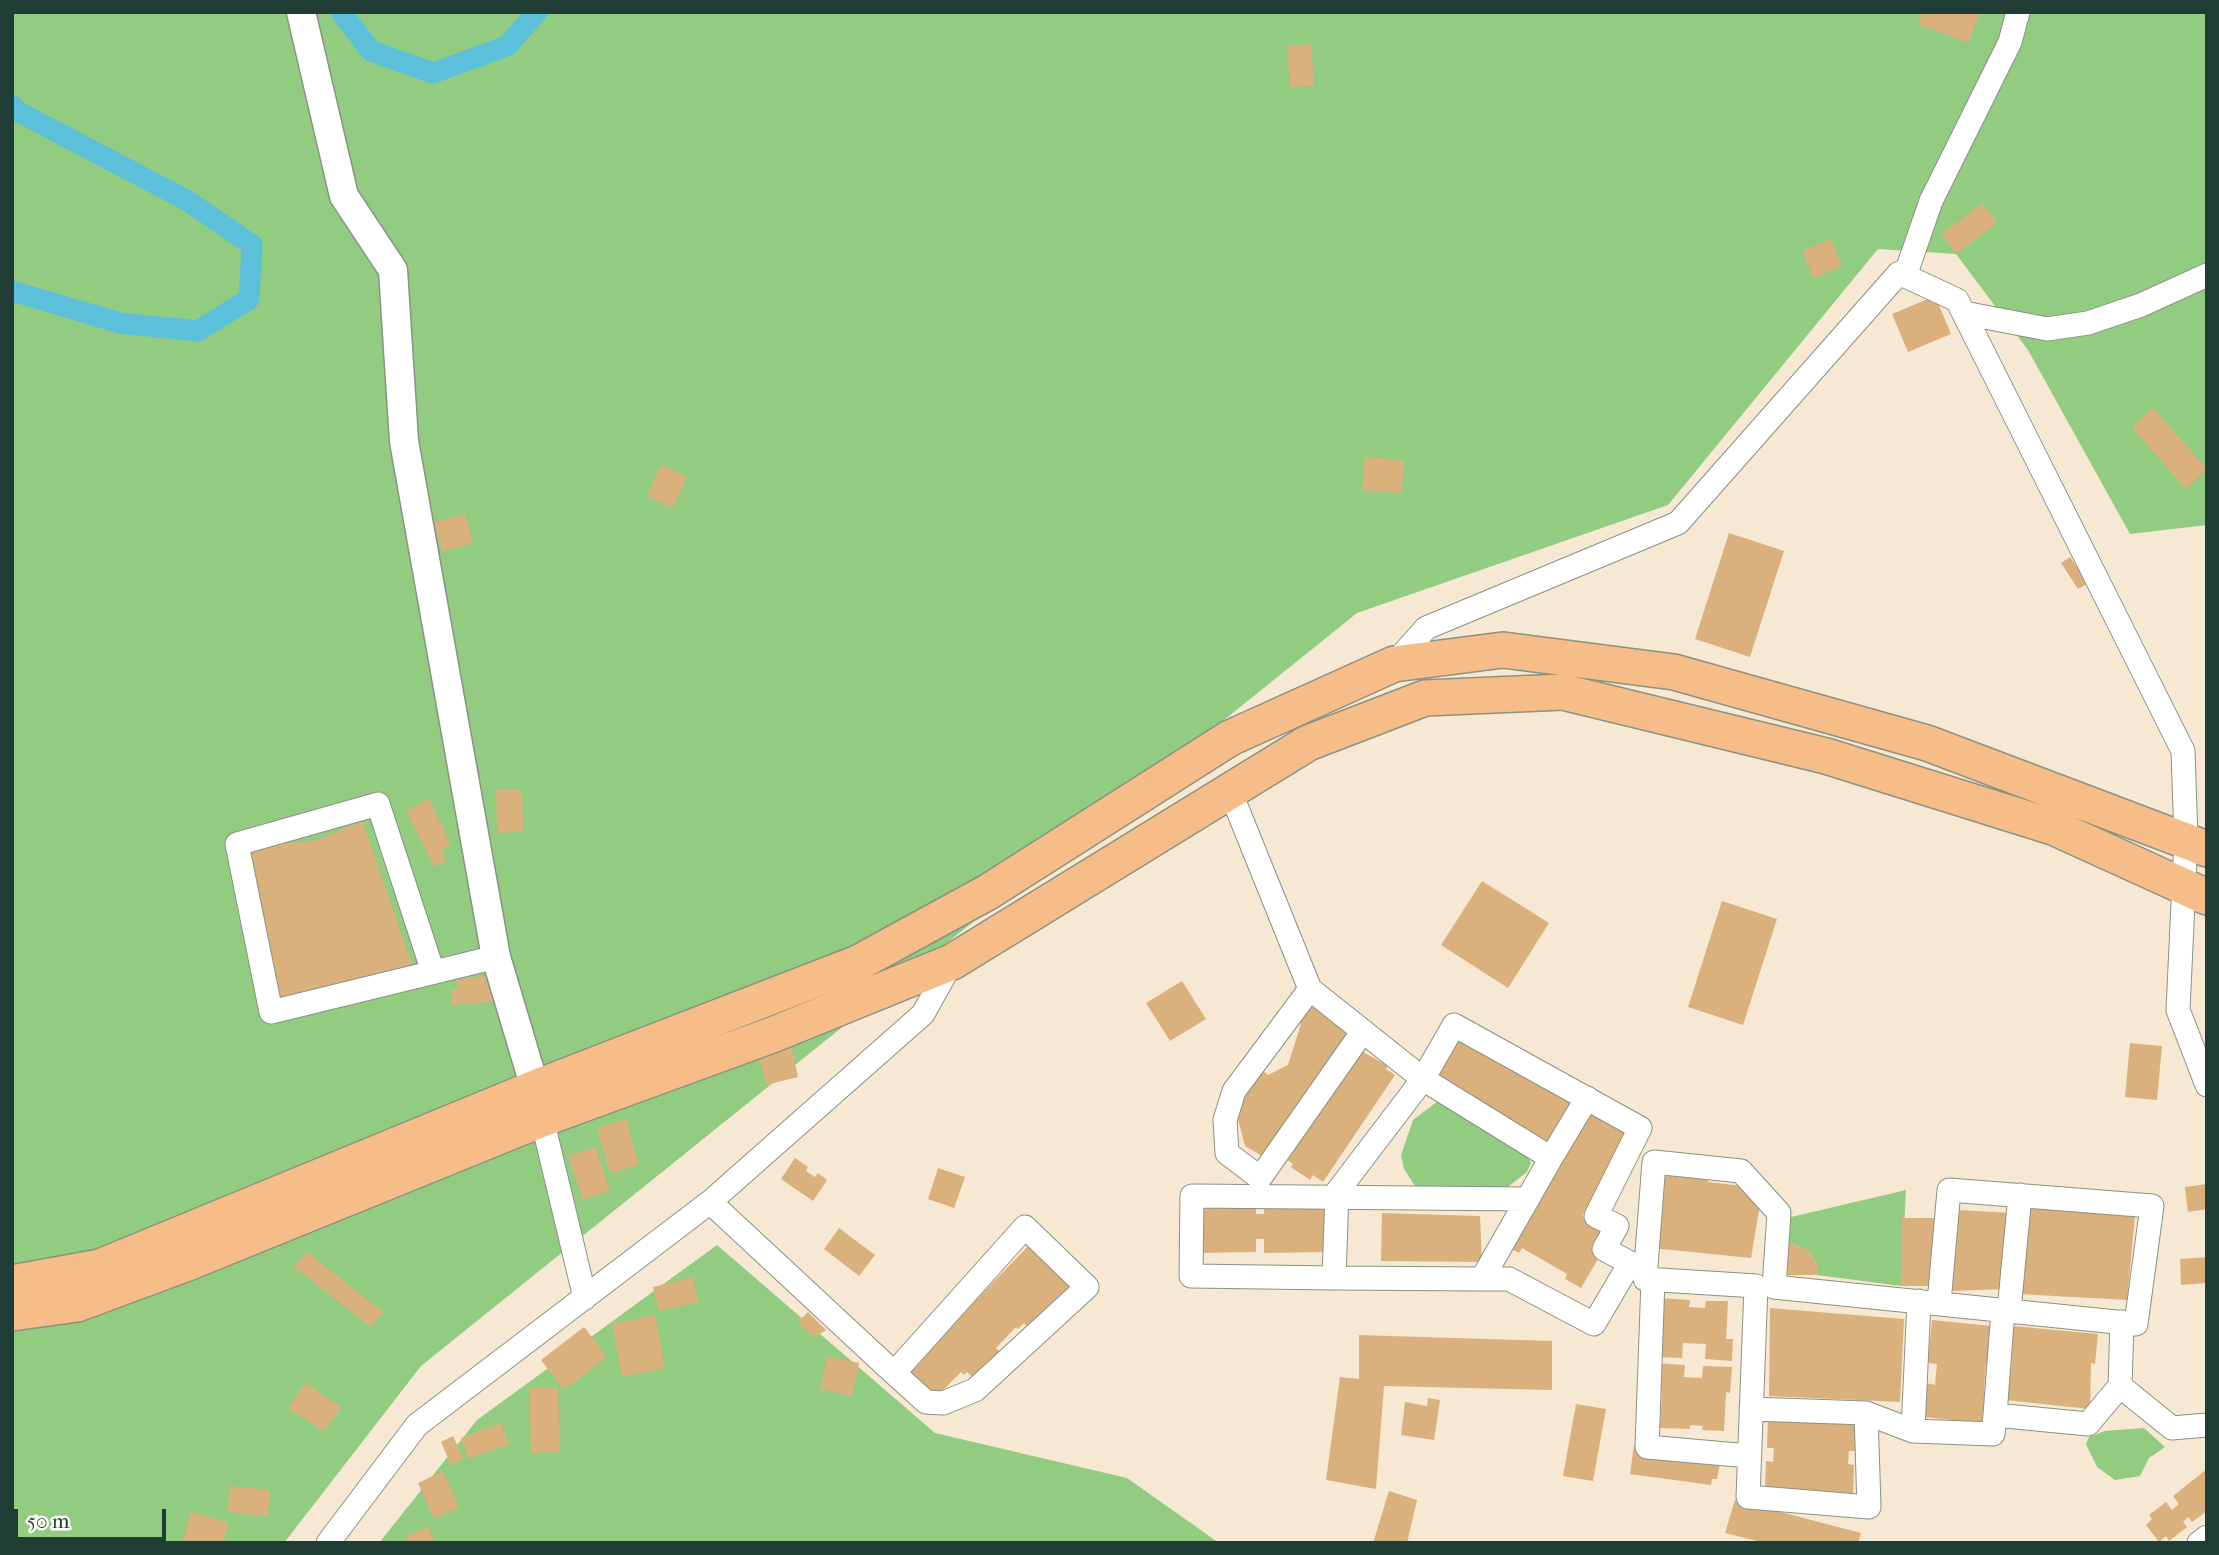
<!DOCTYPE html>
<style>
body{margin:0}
#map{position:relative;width:2219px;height:1555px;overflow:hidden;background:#f6e8d2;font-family:"IM FELL French Canon",serif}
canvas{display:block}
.frame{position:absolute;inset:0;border:14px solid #1f3d34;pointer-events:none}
.scale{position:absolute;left:14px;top:1509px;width:152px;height:32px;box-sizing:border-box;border:4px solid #1f3d34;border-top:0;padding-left:9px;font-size:21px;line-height:24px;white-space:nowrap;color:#1f3d34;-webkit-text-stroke:5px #fdfcf7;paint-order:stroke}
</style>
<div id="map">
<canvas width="2219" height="1555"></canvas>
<div class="frame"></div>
<div class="scale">50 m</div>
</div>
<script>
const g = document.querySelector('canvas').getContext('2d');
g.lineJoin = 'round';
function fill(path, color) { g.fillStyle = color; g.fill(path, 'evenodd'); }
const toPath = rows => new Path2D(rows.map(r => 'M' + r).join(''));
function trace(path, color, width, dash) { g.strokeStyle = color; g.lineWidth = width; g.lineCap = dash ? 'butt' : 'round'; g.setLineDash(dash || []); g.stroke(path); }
fill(toPath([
 [12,12,2207,12,2207,525,2130,534,2028,350,1956,254,1878,249,1668,505,1357,613,421,1366,284,1543,12,1543],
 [1438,1101,1528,1157,1531,1163,1527,1172,1505,1189,1415,1186,1404,1169,1401,1155,1413,1120],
 [1906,1190,1901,1286,1817,1275,1817,1265,1808,1250,1788,1242,1787,1218],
 [717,1245,935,1433,1127,1478,1219,1543,379,1543,477,1420],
 [2144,1428,2165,1447,2149,1458,2140,1476,2115,1480,2097,1467,2086,1444,2089,1437,2105,1431]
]), '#91cc81');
trace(toPath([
 [341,12,371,51,433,73,507,46,537,12],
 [12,105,17,111,188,201,252,245,249,299,198,331,120,323,12,291]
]), '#5cc0da', 21);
fill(toPath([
 [1922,12,1978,12,1980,13,1968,43,1918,24],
 [1311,44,1314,86,1290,87,1287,46],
 [1983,203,1997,223,1956,254,1941,234],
 [1831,239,1842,266,1813,278,1802,251],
 [1935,296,1951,334,1908,352,1892,314],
 [2153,408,2207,469,2186,489,2132,428],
 [1365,457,1404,460,1402,493,1362,490],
 [661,465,687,477,673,508,647,496],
 [465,514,473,543,442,552,434,522],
 [1729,533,1784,551,1750,657,1695,639],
 [2070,557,2088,583,2078,589,2061,563],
 [496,790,522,790,523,832,497,833],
 [429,799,451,844,441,850,447,860,434,867,406,811],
 [362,821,412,964,279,1005,250,846,315,841],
 [1482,881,1549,923,1508,988,1441,945],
 [1722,901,1777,919,1743,1025,1688,1007],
 [486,976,486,986,494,986,495,1001,452,1005,451,989,457,989,456,979],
 [1182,981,1206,1019,1170,1041,1146,1003],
 [1310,997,1353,1036,1264,1157,1245,1146,1236,1112,1262,1070,1268,1075,1288,1065,1301,1024,1297,1017],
 [1460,1036,1574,1098,1550,1142,1437,1079],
 [2130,1043,2162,1046,2157,1100,2125,1097],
 [791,1045,798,1077,766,1085,758,1053],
 [1358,1049,1388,1066,1386,1069,1395,1075,1323,1182,1313,1175,1310,1180,1291,1167,1293,1164,1285,1158],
 [1589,1106,1631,1129,1582,1216,1605,1232,1598,1259,1581,1288,1565,1279,1567,1274,1522,1248,1519,1253,1505,1245],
 [626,1119,639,1165,610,1173,597,1128],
 [596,1147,610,1191,583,1200,568,1156],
 [795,1158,808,1167,806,1171,815,1177,818,1173,827,1180,813,1201,781,1179],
 [1660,1165,1709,1170,1708,1182,1743,1186,1761,1199,1751,1258,1651,1248],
 [938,1168,965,1177,954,1208,928,1199],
 [2207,1184,2207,1209,2188,1212,2185,1187],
 [1196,1205,1256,1205,1256,1214,1264,1214,1264,1205,1326,1205,1327,1252,1264,1253,1264,1239,1256,1239,1256,1252,1196,1253],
 [2026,1208,2135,1216,2127,1300,2018,1294],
 [1958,1210,2012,1213,2006,1289,1952,1291],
 [1382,1213,1480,1216,1482,1262,1381,1261],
 [1902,1218,1934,1218,1934,1286,1901,1286],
 [839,1228,875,1255,859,1276,824,1249],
 [1036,1238,1046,1249,1038,1256,1063,1281,1070,1273,1082,1284,1027,1327,1024,1323,1018,1329,1016,1327,996,1348,1000,1352,974,1379,967,1372,964,1375,961,1372,936,1397,908,1370],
 [1788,1242,1808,1250,1817,1265,1817,1275,1780,1275],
 [306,1251,383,1312,371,1327,294,1267],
 [2207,1257,2207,1283,2181,1285,2180,1259],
 [693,1277,699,1302,659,1311,653,1287],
 [1660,1298,1690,1300,1689,1307,1705,1308,1706,1301,1728,1301,1726,1339,1733,1339,1732,1361,1705,1359,1706,1344,1683,1343,1682,1358,1657,1357],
 [1770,1308,1904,1319,1900,1402,1769,1396],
 [808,1312,826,1330,814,1338,798,1322],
 [655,1315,665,1368,622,1377,612,1324],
 [1932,1320,1992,1326,1992,1364,1986,1363,1984,1391,1989,1392,1987,1410,1983,1409,1982,1423,1923,1417,1926,1383,1935,1385,1937,1364,1928,1363],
 [2013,1326,2098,1334,2095,1364,2091,1363,2090,1409,2005,1400,2008,1373,2011,1373],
 [584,1327,607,1357,564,1390,541,1360],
 [1359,1335,1552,1341,1552,1390,1384,1386,1376,1489,1326,1480,1340,1377,1359,1379],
 [827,1356,859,1363,852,1396,820,1389],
 [1655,1363,1685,1365,1684,1377,1702,1378,1703,1366,1732,1367,1730,1393,1726,1392,1724,1431,1702,1430,1703,1426,1690,1425,1690,1429,1660,1428,1662,1391,1654,1391],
 [305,1383,341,1407,324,1432,288,1408],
 [558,1387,560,1452,531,1453,529,1388],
 [1428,1398,1440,1400,1434,1440,1401,1435,1405,1402,1427,1406],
 [1576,1404,1606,1409,1593,1481,1563,1476],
 [1768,1415,1856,1417,1855,1451,1849,1451,1848,1464,1854,1465,1853,1496,1765,1493,1766,1461,1773,1462,1774,1448,1767,1448],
 [501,1423,509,1444,468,1459,461,1438],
 [453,1436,464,1459,451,1465,441,1442],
 [1634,1445,1716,1456,1720,1463,1717,1479,1712,1479,1711,1485,1630,1474],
 [2207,1469,2207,1511,2192,1522,2188,1517,2183,1522,2187,1527,2169,1541,2166,1536,2159,1542,2146,1525,2152,1519,2149,1515,2166,1502,2172,1510,2179,1504,2173,1496],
 [443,1471,459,1507,434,1519,418,1483],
 [230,1486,270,1490,268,1516,227,1512],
 [1389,1491,1417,1500,1407,1543,1373,1543],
 [1735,1500,1861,1533,1858,1543,1765,1543,1725,1533],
 [191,1512,229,1523,223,1543,182,1543],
 [429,1527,435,1543,409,1543,406,1536]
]), '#dab17d');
const minor = toPath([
 [1905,276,1931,201,2010,42,2018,12],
 [1964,313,2047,329,2088,323,2141,305,2207,275],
 [1394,664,1426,628,1678,523,1899,273,1957,300,2183,751,2186,839,2178,1010,2207,1085],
 [1230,791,1310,989,1423,1079,1337,1192,1334,1278,1482,1279,1509,1279,1594,1324,1630,1263,1604,1249,1617,1226,1596,1216,1640,1128,1454,1025,1423,1079,1551,1158,1482,1279],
 [433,972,378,804,237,844,271,1012,496,957],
 [1310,989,1234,1091,1225,1120,1227,1153,1260,1178,1363,1031],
 [542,1119,585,1298],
 [1551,1158,1587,1098],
 [710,1202,894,1373,1025,1227,1087,1287,975,1390,943,1403,926,1402,894,1373],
 [1334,1278,1191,1276,1192,1196,1528,1199],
 [1653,1280,1647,1447,1749,1456],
 [1939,1303,1949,1190,2152,1206,2136,1324,1774,1287,1779,1213,1741,1171,1654,1162,1645,1279,1756,1286,1748,1497,1869,1507,1866,1413,1913,1431,1993,1434,1995,1415,2088,1424,2120,1386,2172,1428,2207,1425],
 [2009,1311,2020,1195],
 [2120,1386,2122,1322],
 [1751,1409,1866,1413],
 [1995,1415,2003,1310],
 [1913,1431,1919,1301],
 [328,1543,417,1425,710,1202,923,1014,952,962],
 [2199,1543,2207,1537]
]);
const tertiary = toPath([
 [301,12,344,196,393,270,404,441,496,957,535,1088]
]);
const primary = toPath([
 [12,1283,100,1267,535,1088,858,963,988,892,1230,738,1394,664,1503,650,1674,672,1927,743,2207,849],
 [12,1313,77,1304,190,1262,542,1119,772,1035,952,962,1308,743,1425,698,1563,692,1826,756,2053,827,2207,897]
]);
trace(minor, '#8a9283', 25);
trace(tertiary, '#8a9283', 31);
trace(primary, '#8a9283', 38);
trace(minor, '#fff', 23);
trace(tertiary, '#fff', 28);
trace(primary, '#f7bd88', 35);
</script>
